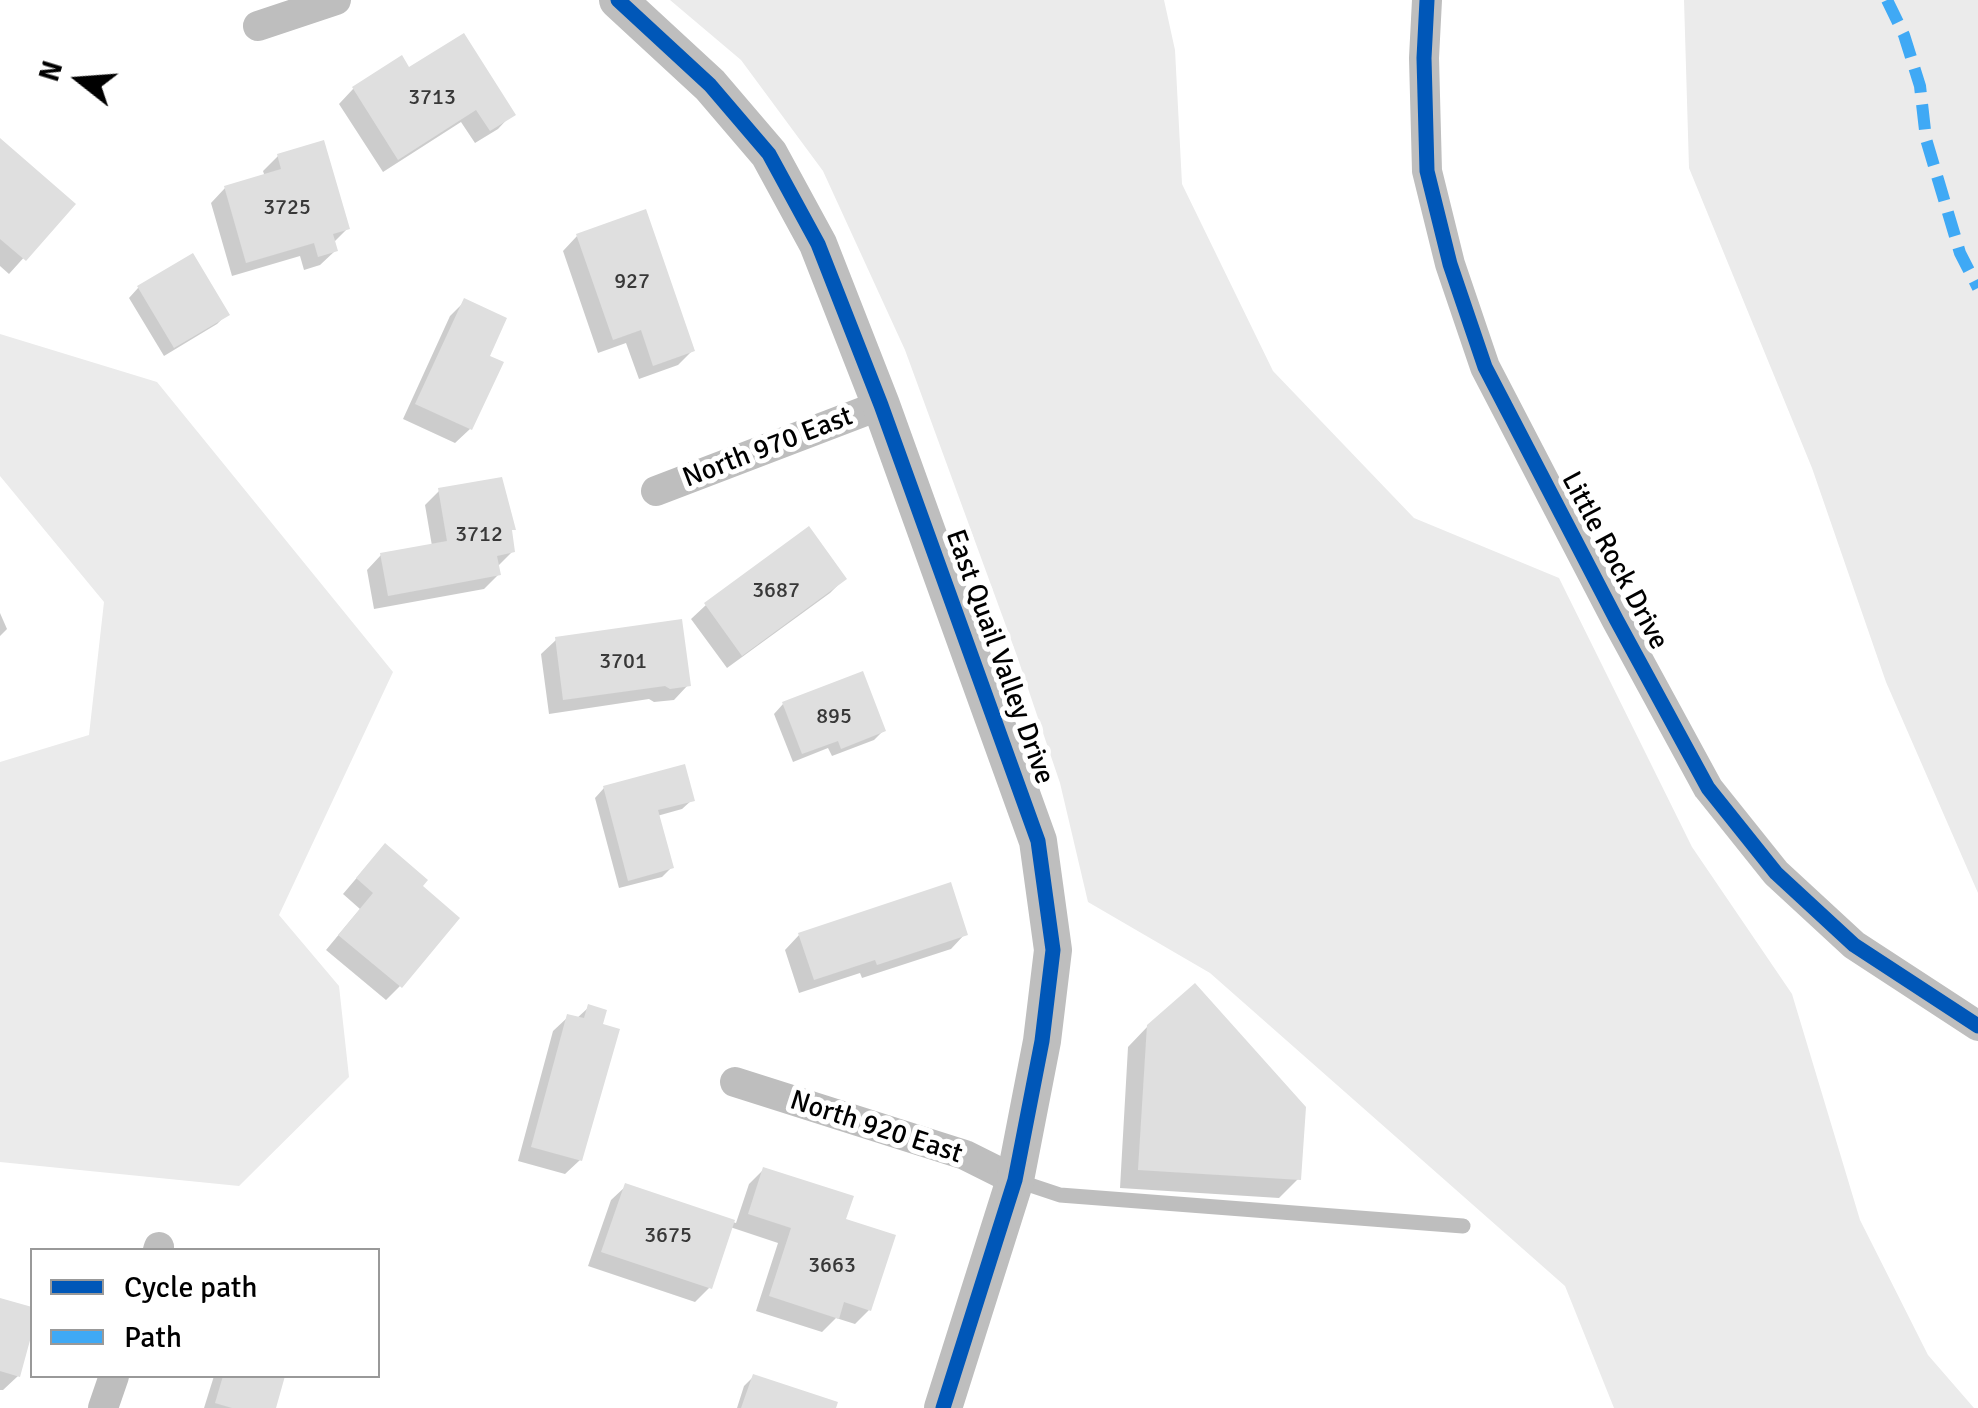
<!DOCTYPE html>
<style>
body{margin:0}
#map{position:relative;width:1978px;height:1408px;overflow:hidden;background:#fff;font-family:Signika,sans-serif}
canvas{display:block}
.legend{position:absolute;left:30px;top:1248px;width:350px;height:130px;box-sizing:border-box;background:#fff;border:2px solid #999;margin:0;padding:12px 18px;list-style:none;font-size:30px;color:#000}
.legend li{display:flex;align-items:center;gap:20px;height:50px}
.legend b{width:50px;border:2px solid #999}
.north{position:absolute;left:30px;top:30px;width:100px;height:100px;-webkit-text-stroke:8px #fff;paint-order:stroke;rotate:287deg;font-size:28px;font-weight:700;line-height:40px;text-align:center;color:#000}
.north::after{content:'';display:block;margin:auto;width:35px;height:45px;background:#000;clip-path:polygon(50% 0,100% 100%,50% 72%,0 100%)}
</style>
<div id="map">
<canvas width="1978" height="1408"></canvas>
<ul class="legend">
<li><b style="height:12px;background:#0057b8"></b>Cycle path</li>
<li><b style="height:12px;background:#3fa9f5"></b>Path</li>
</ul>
<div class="north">N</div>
</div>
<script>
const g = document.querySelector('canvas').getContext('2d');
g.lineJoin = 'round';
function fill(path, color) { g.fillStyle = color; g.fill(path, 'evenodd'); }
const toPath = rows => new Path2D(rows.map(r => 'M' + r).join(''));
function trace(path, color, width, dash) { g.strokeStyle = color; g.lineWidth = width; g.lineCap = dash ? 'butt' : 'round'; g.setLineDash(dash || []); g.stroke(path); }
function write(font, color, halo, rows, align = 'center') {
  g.font = font + ' Signika,sans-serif'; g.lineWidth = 10; g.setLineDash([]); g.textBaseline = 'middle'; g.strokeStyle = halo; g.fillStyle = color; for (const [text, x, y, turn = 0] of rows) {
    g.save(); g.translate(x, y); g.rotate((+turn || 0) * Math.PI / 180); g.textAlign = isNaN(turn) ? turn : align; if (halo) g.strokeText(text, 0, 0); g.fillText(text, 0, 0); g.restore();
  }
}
fill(toPath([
 [670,0,1164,0,1175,50,1182,184,1273,371,1414,518,1559,578,1692,847,1792,994,1860,1220,1928,1355,1974,1408,1614,1408,1565,1286,1210,973,1088,902,1060,783,1017,656,905,350,823,171,741,60],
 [1684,0,1978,0,1978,893,1886,682,1812,468,1689,168],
 [0,334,157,382,393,672,279,915,339,986,349,1077,239,1186,0,1162,0,762,89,735,104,602,0,476]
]), '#ebebeb');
fill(toPath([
 [401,59,409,71,512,114,498,129,475,143,461,122,383,172,339,104,353,89],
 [0,141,72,204,9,274,0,266],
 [278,156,347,229,333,243,335,251,320,265,304,270,300,256,232,276,211,203,225,188,265,177,263,171],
 [577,236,692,351,678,365,639,379,626,343,598,353,563,251],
 [193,256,227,314,217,324,164,356,129,298,138,288],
 [465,301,470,429,455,443,403,419,450,316],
 [439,491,509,532,513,551,497,567,498,575,484,589,374,609,367,570,381,555,432,546,425,505],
 [844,579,830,593,727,668,691,619,706,605],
 [0,613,7,629,0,636],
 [556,640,688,685,674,700,654,702,649,699,549,714,541,654],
 [783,704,883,731,874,740,832,756,828,748,793,762,774,714],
 [604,788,692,800,682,809,657,816,671,868,662,877,619,888,595,798],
 [371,861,420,887,400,986,386,1000,326,950,360,909,343,894],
 [965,934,951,949,862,978,860,973,799,993,785,950,799,935],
 [589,1007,580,1160,565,1174,518,1161,553,1031,568,1017,576,1019],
 [1148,1026,1299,1178,1279,1198,1120,1188,1128,1047],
 [763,1170,843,1221,869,1310,855,1324,836,1318,822,1332,756,1311,778,1243,730,1227,710,1287,695,1302,588,1266,611,1200,626,1186,736,1223,749,1184],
 [0,1301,32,1310,32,1324,18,1376,3,1390,0,1390],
 [214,1376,283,1376,273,1408,204,1408],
 [753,1377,833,1408,737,1408,744,1386]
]), '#0003');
fill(toPath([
 [464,33,516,115,490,131,476,110,398,160,352,87,402,55,409,67],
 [0,138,76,204,26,261,0,239],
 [324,140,350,229,333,234,338,251,318,257,314,243,246,263,224,186,281,169,277,154],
 [646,209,695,351,653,366,641,330,613,340,576,234],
 [193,253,230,315,174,348,137,286],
 [464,298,507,318,490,356,504,362,472,430,415,404],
 [502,477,516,530,512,530,515,552,497,556,501,575,388,596,380,553,447,541,438,488],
 [809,526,847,579,742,656,704,603],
 [682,619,691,686,670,689,665,686,563,700,555,637],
 [863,671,886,731,841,749,838,741,802,754,782,702],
 [685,764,695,801,658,810,674,868,628,881,603,786],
 [385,843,428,880,423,886,460,918,402,988,338,935,373,893,356,878],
 [951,882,968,935,877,965,875,960,814,980,798,933],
 [1195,983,1306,1107,1301,1180,1138,1170,1147,1025],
 [588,1004,607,1010,603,1024,620,1029,582,1161,531,1147,567,1014,584,1018],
 [763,1167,854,1196,846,1219,896,1235,871,1311,844,1302,839,1319,769,1296,791,1228,748,1214],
 [625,1183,735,1220,712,1289,601,1252],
 [0,1298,32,1307,32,1333,20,1377,0,1371],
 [753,1374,838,1402,836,1408,741,1408],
 [223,1376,285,1376,276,1408,232,1408,215,1403]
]), '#dfdfdf');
trace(toPath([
 [1015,1180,1060,1195,1463,1226]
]), '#bebebe', 15);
trace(toPath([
 [1427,0,1424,58,1427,171,1450,264,1485,367,1616,619,1708,788,1776,873,1854,945,1978,1026],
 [258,26,336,0],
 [656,491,881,405],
 [735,1082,965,1155,1015,1180],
 [158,1250,159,1247],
 [103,1408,114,1376]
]), '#bebebe', 30);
trace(toPath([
 [618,0,710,85,769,154,818,244,881,405,1038,841,1053,950,1042,1041,1015,1180,943,1408]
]), '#bebebe', 38);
trace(toPath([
 [1887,0,1904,35,1920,86,1926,139,1960,253,1978,288]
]), '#3fa9f5', 12, [25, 12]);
trace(toPath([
 [618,0,710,85,769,154,818,244,881,405,1038,841,1053,950,1042,1041,1015,1180,943,1408],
 [1427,0,1424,58,1427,171,1450,264,1485,367,1616,619,1708,788,1776,873,1854,945,1978,1026]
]), '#0057b8', 15);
write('22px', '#383838', null, [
 ["3713",432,98],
 ["3725",287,208],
 ["927",632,282],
 ["3712",479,535],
 ["3687",776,591],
 ["3701",623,662],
 ["895",834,717],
 ["3675",668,1236],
 ["3663",832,1266]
]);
write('28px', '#000', '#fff', [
 ["North 970 East",768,448,-21],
 ["Little Rock Drive",1614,561,62],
 ["East Quail Valley Drive",999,657,70],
 ["North 920 East",876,1128,18]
]);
</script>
